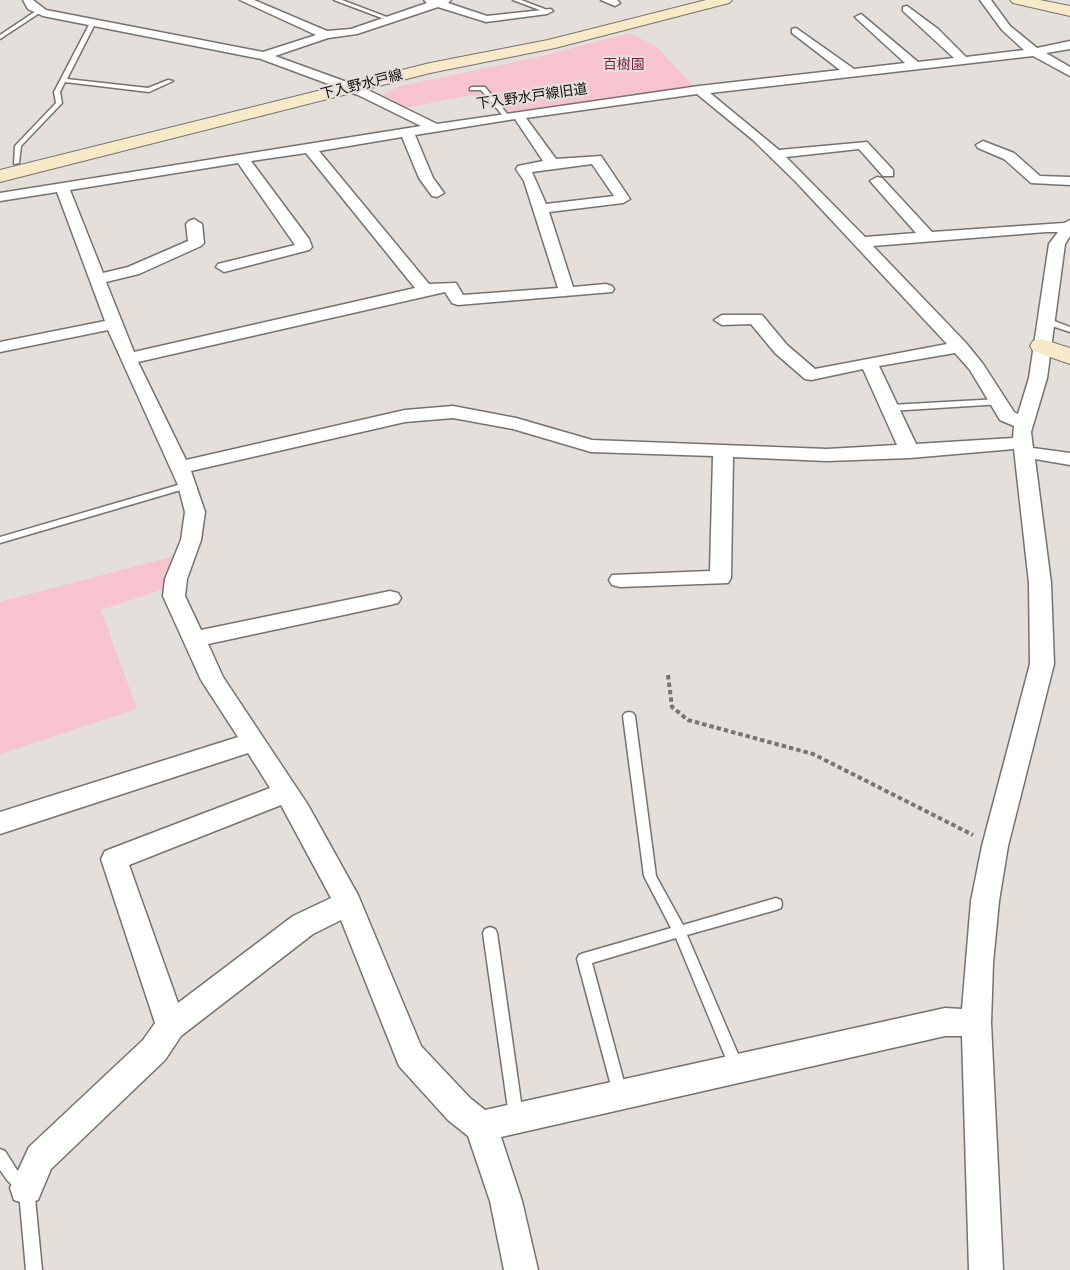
<!DOCTYPE html>
<meta charset="utf-8">
<style>
body{margin:0}
canvas{display:block;background:#e4dfdb}
</style>
<canvas width="1070" height="1270"></canvas>
<script>
const g = document.querySelector('canvas').getContext('2d');
g.lineJoin = 'round';
function fill(path, color) { g.fillStyle = color; g.fill(path, 'evenodd'); }
const toPath = rows => new Path2D(rows.map(r => 'M' + r).join(''));
function trace(path, color, width, dash) { g.strokeStyle = color; g.lineWidth = width; g.lineCap = dash ? 'butt' : 'round'; g.setLineDash(dash || []); g.stroke(path); }
function write(font, color, halo, rows, align = 'center') {
  g.font = font + ' Overpass,"Noto Sans JP",sans-serif'; g.lineWidth = 4.5; g.setLineDash([]); g.textBaseline = 'middle'; g.strokeStyle = halo; g.fillStyle = color; for (const [text, x, y, turn = 0] of rows) {
    g.save(); g.translate(x, y); g.rotate((+turn || 0) * Math.PI / 180); g.textAlign = isNaN(turn) ? turn : align; if (halo) g.strokeText(text, 0, 0); g.fillText(text, 0, 0); g.restore();
  }
}
fill(toPath([
 [630,33,658,48,695,88,502,114,472,95,405,108,383,94,400,86,535,58],
 [174,556,163,589,101,610,137,709,0,754,0,602]
]), '#f6c3cf');
const lane = toPath([
 [334,0,342,0,392,19,387,20,334,0],
 [513,0,521,0,550,11,545,12,513,0],
 [36,11,41,12,0,39,0,35,36,11],
 [91,21,96,22,67,79,148,88,168,80,173,81,149,92,65,82,60,92,62,103,21,146,19,163,14,164,15,146,56,103,54,92,91,21],
 [472,87,485,87,509,116,509,118,505,118,481,90,470,90,470,88,472,87],
 [1043,319,1049,319,1070,327,1070,332,1043,323,1043,319],
 [999,399,1003,402,1002,404,890,411,886,408,890,405,999,399],
 [188,482,191,483,193,485,191,487,0,543,0,537,188,482],
 [629,712,633,713,635,716,656,876,683,925,776,898,781,900,782,904,781,908,776,910,687,935,744,1068,742,1073,737,1075,732,1073,676,938,592,963,627,1093,625,1098,620,1100,615,1098,613,1093,577,959,579,955,584,953,671,928,644,876,623,716,625,713,629,712],
 [490,927,495,929,497,933,523,1116,521,1121,516,1123,511,1121,509,1116,483,933,485,929,490,927],
 [0,1149,5,1151,17,1170,31,1183,34,1188,42,1270,26,1270,19,1192,7,1180,0,1170,0,1149]
]);
const street = toPath([
 [23,0,33,0,46,10,263,52,316,35,240,0,254,0,327,31,351,29,427,3,424,0,451,0,448,3,487,16,551,9,553,11,547,14,486,22,438,7,357,34,328,38,275,56,366,89,437,124,699,86,840,70,792,33,792,29,796,28,854,69,905,63,857,19,855,17,861,14,918,62,954,58,903,11,903,7,907,6,938,29,966,57,1024,50,1002,30,980,0,991,0,1010,26,1037,48,1070,41,1070,49,1046,53,1070,67,1070,76,1033,56,710,93,779,150,867,142,893,170,893,176,883,176,859,149,786,157,865,237,916,233,870,181,877,177,882,178,932,232,1064,223,1070,220,1070,236,1065,244,1047,378,1031,432,1033,448,1070,453,1070,465,1035,459,1051,583,1054,664,1008,846,999,901,993,963,991,1023,1003,1270,969,1270,962,1036,945,1036,501,1137,522,1201,538,1270,504,1270,490,1201,468,1136,448,1120,399,1066,341,920,313,934,181,1036,165,1060,51,1169,38,1200,26,1204,14,1200,10,1188,29,1147,143,1040,155,1023,101,859,105,851,270,788,248,753,0,834,0,812,238,737,201,680,163,596,165,579,181,540,185,512,178,485,108,330,0,352,0,342,105,321,57,192,0,201,0,193,421,126,358,95,261,59,43,16,28,9,23,0],
 [697,94,753,140,796,182,947,344,815,369,787,345,762,315,722,315,714,320,722,325,751,324,775,353,805,379,811,380,863,369,897,445,827,449,592,440,516,418,453,406,405,410,186,460,138,362,445,292,452,303,458,305,612,292,614,289,612,286,606,284,573,287,549,212,623,203,630,199,601,156,556,159,526,118,697,94],
 [515,119,543,161,518,166,516,169,524,181,558,288,463,295,456,283,429,284,319,151,402,137,419,178,432,196,437,197,444,193,433,178,415,135,515,119],
 [306,153,415,288,134,352,106,282,139,274,201,246,204,243,202,224,194,219,189,221,186,224,188,241,128,267,103,273,70,190,238,163,295,245,218,264,216,267,224,272,309,250,312,247,309,239,251,161,306,153],
 [592,164,614,196,546,204,532,172,592,164],
 [1046,232,1058,232,1049,244,1029,378,1018,414,1014,412,983,364,966,343,873,246,1046,232],
 [955,353,970,370,1000,420,1014,426,1013,438,916,444,879,366,955,353],
 [453,418,513,429,591,452,713,456,710,571,612,575,609,580,612,585,620,587,728,583,731,578,733,457,827,461,910,458,1014,449,1029,583,1030,664,982,846,971,901,962,1009,945,1008,485,1110,470,1098,421,1046,358,895,308,805,223,677,208,644,390,605,398,603,401,598,398,593,390,591,201,630,185,596,187,579,201,540,205,512,191,471,405,422,453,418],
 [281,805,331,898,293,916,178,1003,129,865,281,805],
 [601,0,617,0,620,3,615,6,601,0],
 [983,141,1014,153,1040,176,1070,177,1070,185,1031,183,1004,159,978,148,976,145,983,141]
]);
const secondary = toPath([
 [706,0,732,0,729,3,555,48,430,73,0,182,0,170,430,63,548,40,706,0],
 [1010,0,1040,0,1070,6,1070,16,1013,3,1010,0],
 [1042,339,1070,348,1070,364,1033,351,1030,346,1033,341,1042,339]
]);
trace(lane, '#76726e', 3);
trace(street, '#76726e', 3);
trace(secondary, '#76726e', 2);
trace(toPath([
 [668,675,672,707,688,720,813,754,973,835]
]), '#787472', 4, [4.5, 3]);
fill(lane, '#fff');
fill(street, '#fff');
fill(secondary, '#f8e9c8');
write('14px', '#7c1e42', '#e4dfdb', [
 ["百樹園",624,66]
]);
write('14px', '#100e0d', '#e4dfdb', [
 ["下入野水戸線",362,86,-14],
 ["下入野水戸線旧道",532,98,-8]
]);
</script>
